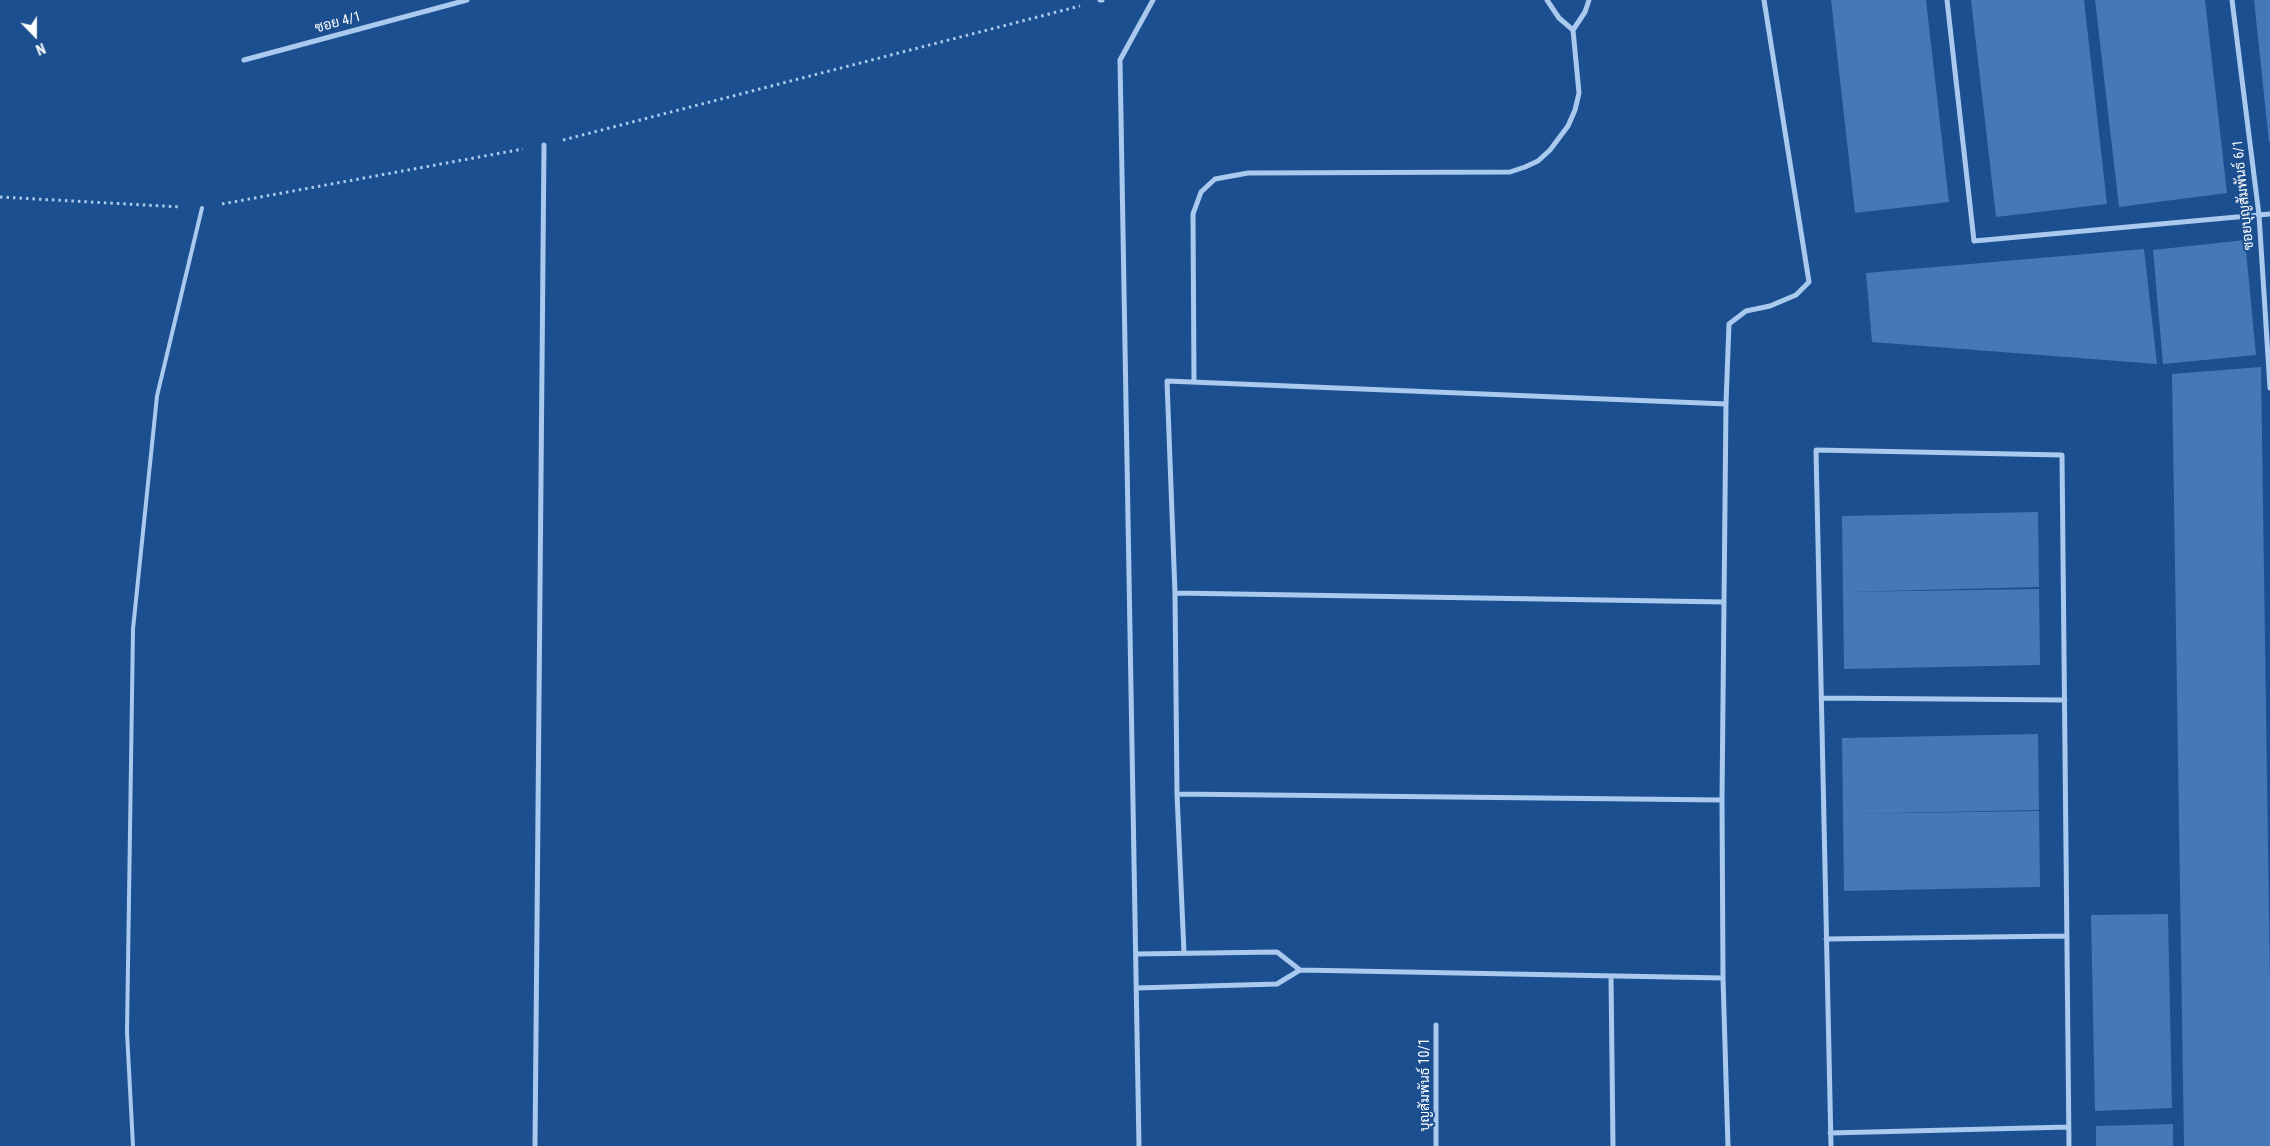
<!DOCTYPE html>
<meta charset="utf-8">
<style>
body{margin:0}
#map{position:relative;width:2270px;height:1146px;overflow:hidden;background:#1b4f8f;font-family:"Roboto Condensed",sans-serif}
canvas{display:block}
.north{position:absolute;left:10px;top:10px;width:50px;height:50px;-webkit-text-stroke:4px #1b4f8f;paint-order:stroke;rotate:158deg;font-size:14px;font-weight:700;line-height:20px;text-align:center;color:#fff}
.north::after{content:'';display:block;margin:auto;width:18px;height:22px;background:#fff;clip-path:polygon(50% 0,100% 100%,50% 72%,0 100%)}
</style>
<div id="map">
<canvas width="2270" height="1146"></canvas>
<div class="north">N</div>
</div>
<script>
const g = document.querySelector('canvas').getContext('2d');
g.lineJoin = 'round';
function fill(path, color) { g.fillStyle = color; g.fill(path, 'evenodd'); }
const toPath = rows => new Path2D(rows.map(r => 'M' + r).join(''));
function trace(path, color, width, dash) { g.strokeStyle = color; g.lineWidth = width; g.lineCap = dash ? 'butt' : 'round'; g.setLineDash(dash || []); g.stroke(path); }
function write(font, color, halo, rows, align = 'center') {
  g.font = font + ' "Roboto Condensed",Sarabun,sans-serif'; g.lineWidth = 4; g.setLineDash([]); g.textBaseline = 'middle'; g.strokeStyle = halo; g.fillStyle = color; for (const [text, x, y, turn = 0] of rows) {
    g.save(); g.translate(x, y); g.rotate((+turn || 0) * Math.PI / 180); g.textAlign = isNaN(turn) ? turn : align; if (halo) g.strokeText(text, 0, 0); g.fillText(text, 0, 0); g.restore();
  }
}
fill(toPath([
 [1831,0,1926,0,1949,202,1855,213],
 [1971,0,2084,0,2107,204,1996,217],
 [2095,0,2205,0,2227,193,2119,207],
 [2254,0,2270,0,2270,142,2269,142],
 [2245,240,2256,355,2163,364,2153,250],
 [2144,249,2157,364,1872,342,1866,273],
 [2261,367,2270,981,2270,1146,2184,1146,2172,374],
 [2038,512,2039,587,1843,592,1842,516],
 [2039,589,2040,665,1844,669,1843,592],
 [2038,734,2039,810,1843,814,1842,738],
 [2039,811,2040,887,1844,891,1843,814],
 [2168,914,2172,1108,2095,1111,2091,915],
 [2173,1124,2173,1146,2096,1146,2096,1126]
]), '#4478b7');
trace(toPath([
 [563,140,1080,6],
 [0,197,181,207],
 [222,204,523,149]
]), '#a9c9ee', 3, [2.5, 4]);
trace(toPath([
 [133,1146,127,1032,133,629,157,396,202,208]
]), '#a9c9ee', 4);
trace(toPath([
 [1100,0,1102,0],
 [1547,0,1559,18,1573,30,1585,12,1589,0],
 [1947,0,1974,241,2270,214],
 [2232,0,2259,215,2270,388],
 [244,60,467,0],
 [1194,382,1193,214,1201,192,1215,179,1248,173,1510,172,1525,167,1538,161,1550,150,1568,126,1575,110,1579,93,1573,30],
 [1175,593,1167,381,1726,404],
 [1821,698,2065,700],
 [1177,794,1722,800],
 [1826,939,2067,936],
 [1184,953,1177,794,1175,593,1724,602],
 [1136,954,1277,952,1300,970],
 [1611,976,1613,1146],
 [1723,978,1728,1146],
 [1137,988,1277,984,1300,970,1723,978,1722,800,1726,404,1729,324,1746,311,1770,306,1796,295,1809,282,1764,0],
 [1436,1025,1436,1146],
 [1830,1133,2069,1127],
 [535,1146,544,145],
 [1139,1146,1120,60,1153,0],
 [1831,1146,1816,450,2062,455,2069,1146]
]), '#a9c9ee', 5);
write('14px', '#fff', '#1b4f8f', [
 ["ซอย 4/1",338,23,-15],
 ["ซอยบุญสัมพันธ์ 6/1",2244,195,-96],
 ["บุญสัมพันธ์ 10/1",1425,1085,-90]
]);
</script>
